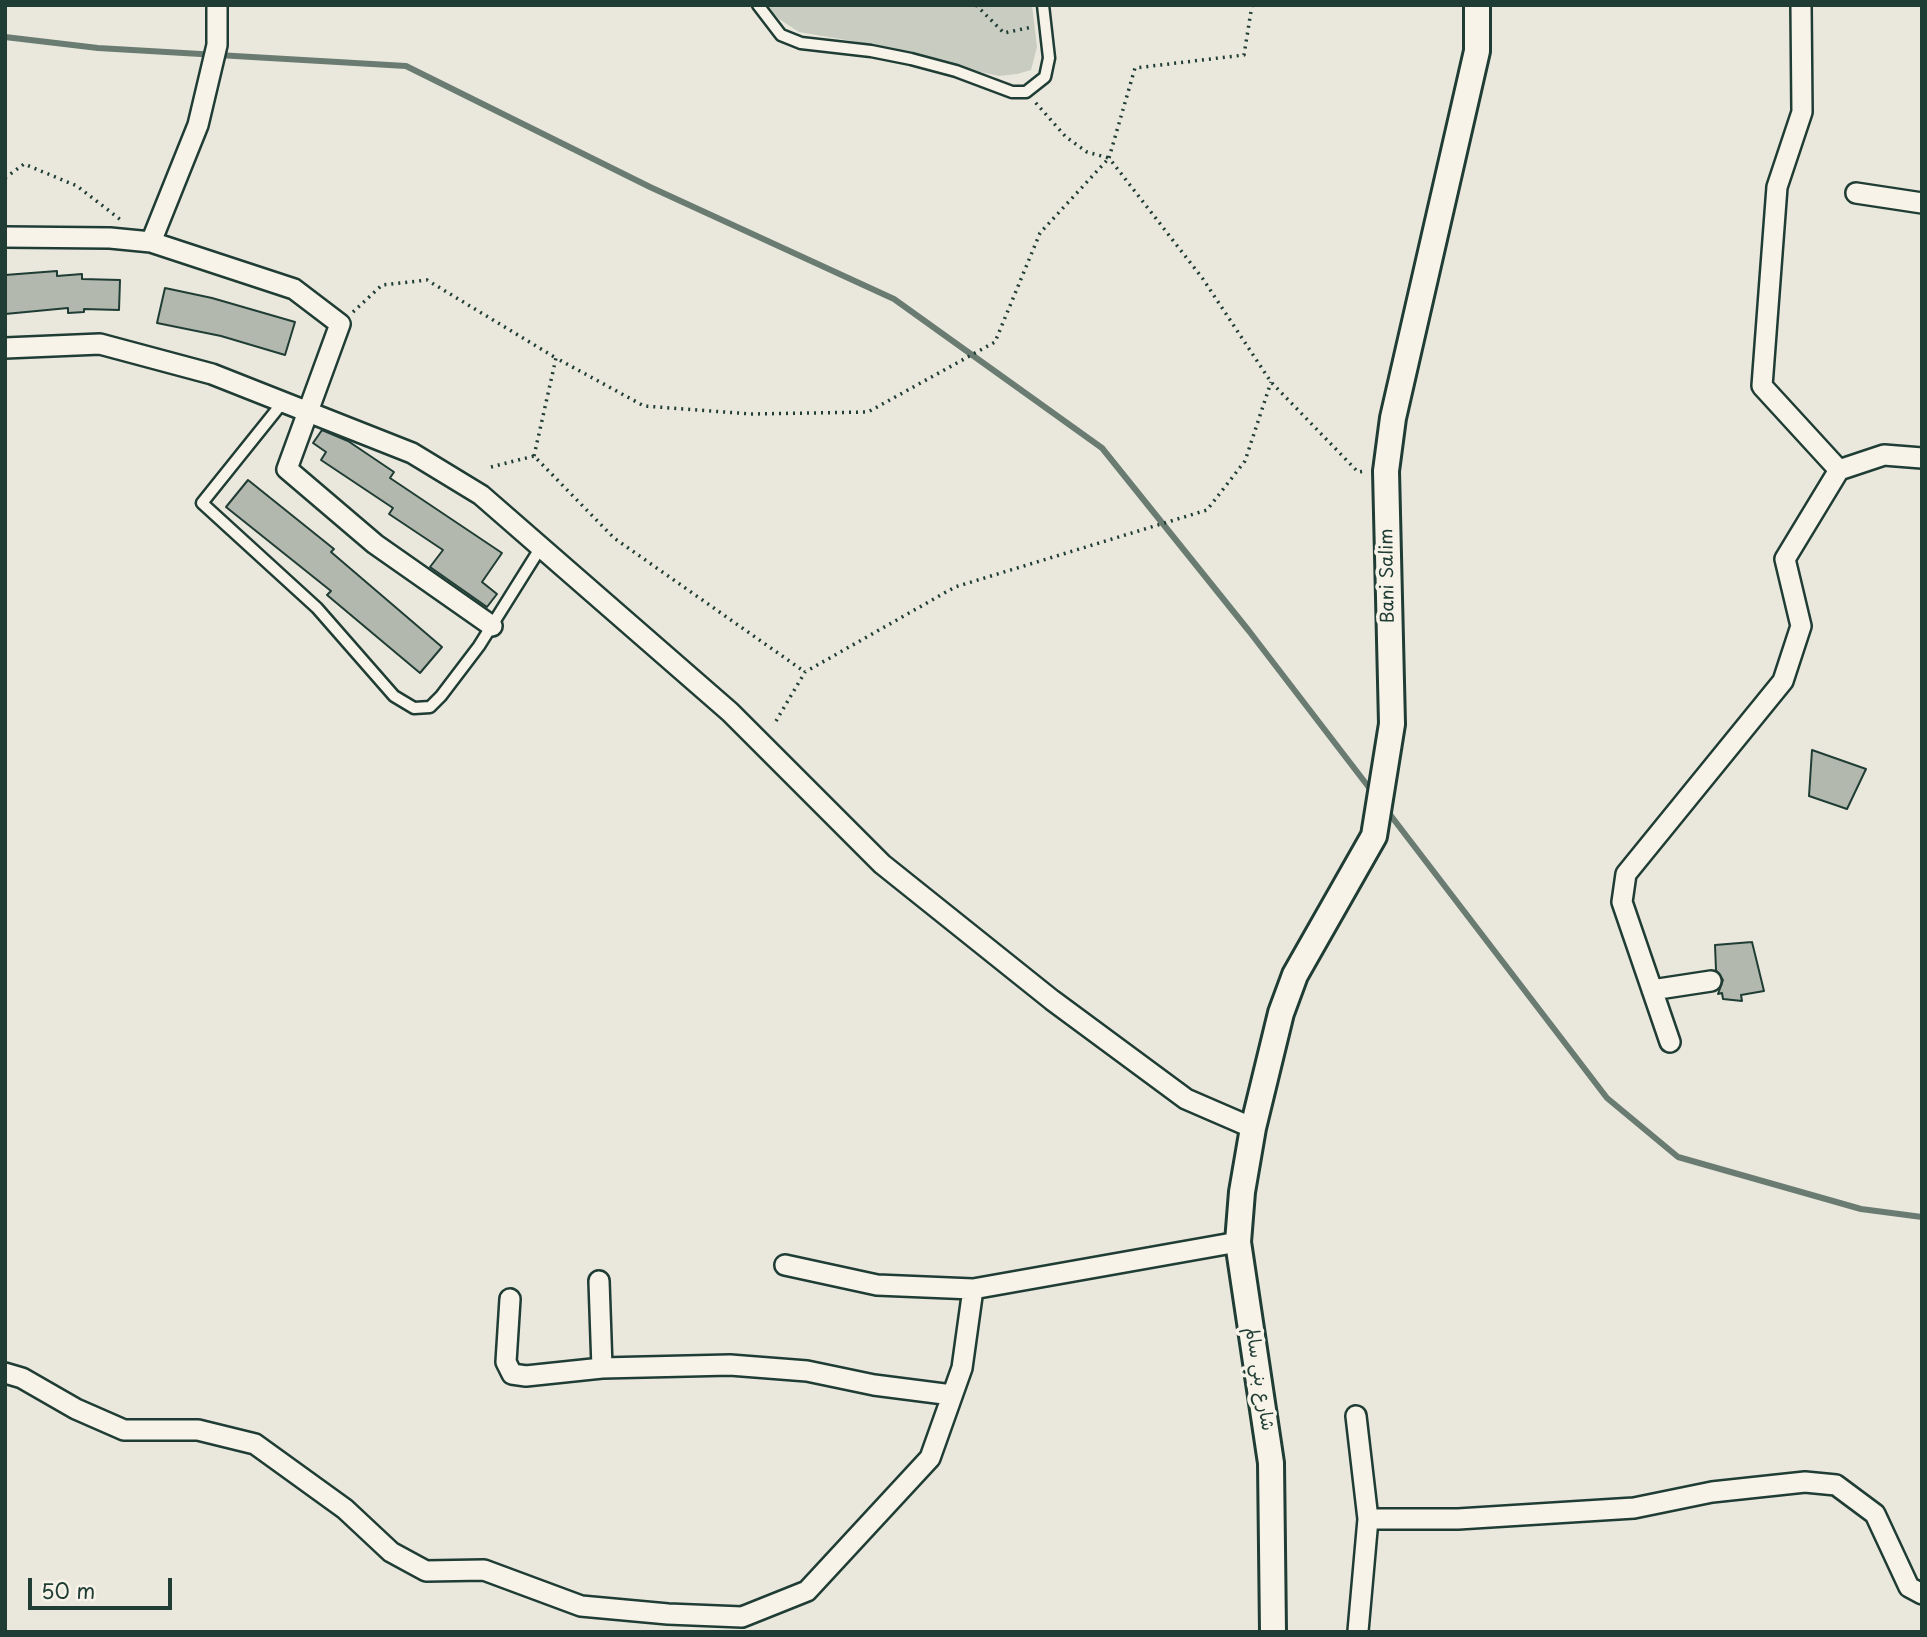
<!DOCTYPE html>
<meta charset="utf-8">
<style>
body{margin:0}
#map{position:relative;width:1927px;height:1637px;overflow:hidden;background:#eae8dd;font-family:"Playpen Sans",sans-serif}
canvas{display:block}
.frame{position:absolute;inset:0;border:7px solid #1f3d34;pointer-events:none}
.scale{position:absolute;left:28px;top:1578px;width:144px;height:32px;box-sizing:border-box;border:4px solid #1f3d34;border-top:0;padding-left:9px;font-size:21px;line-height:24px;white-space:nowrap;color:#1f3d34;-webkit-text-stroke:5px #f7f3e8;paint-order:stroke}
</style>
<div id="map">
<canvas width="1927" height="1637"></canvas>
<div class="frame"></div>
<div class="scale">50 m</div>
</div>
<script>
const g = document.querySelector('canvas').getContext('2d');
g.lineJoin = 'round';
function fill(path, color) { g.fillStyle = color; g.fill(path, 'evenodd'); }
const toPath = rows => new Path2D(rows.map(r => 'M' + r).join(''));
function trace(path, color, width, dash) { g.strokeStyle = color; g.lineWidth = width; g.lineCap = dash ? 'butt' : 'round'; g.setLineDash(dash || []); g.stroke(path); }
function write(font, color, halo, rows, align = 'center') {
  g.font = font + ' "Playpen Sans","Playpen Sans Arabic",sans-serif'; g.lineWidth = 7; g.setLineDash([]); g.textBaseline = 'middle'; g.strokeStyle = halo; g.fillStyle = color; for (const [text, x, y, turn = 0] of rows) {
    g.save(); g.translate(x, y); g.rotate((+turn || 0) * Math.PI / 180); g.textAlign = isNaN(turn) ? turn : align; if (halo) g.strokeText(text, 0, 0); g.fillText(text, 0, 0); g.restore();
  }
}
fill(toPath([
 [766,5,1032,5,1037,47,1031,70,1017,74,999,76,957,67,893,48,799,32,779,19]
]), '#c8ccc1');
trace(toPath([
 [5,37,98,48,406,66,650,187,894,299,1102,448,1249,631,1374,794],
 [1385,808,1607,1098,1678,1157,1861,1209,1922,1217]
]), '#6a7c72', 6);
const building = toPath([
 [57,271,57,276,82,274,82,279,120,280,119,310,84,309,84,312,68,313,68,308,5,314,5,275,57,271],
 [165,288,212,298,295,322,285,355,221,336,157,323,165,288],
 [322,430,348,441,394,472,390,478,502,553,482,582,497,594,487,607,430,567,443,550,389,514,393,508,321,460,326,452,313,443,322,430],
 [248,480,334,549,331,552,442,647,420,673,327,595,331,591,226,507,248,480],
 [1812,750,1866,769,1847,809,1809,796,1812,750],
 [1752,942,1764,991,1741,995,1742,1001,1723,999,1722,993,1718,994,1723,980,1716,970,1715,945,1752,942]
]);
fill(building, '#b2b8ae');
trace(building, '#1f3d34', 2);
const service = toPath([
 [758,5,781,35,801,43,871,51,911,59,956,71,1012,92,1026,92,1045,77,1049,58,1043,5],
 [283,402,202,503,317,608,394,696,414,708,430,707,441,696,479,646,541,547]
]);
const minor = toPath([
 [217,5,217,45,198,125,151,242,294,289,340,324,287,469,375,544,492,626],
 [1801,5,1802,112,1777,187,1762,386,1839,470],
 [1856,193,1922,203],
 [5,237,110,238,151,242],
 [5,348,100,344,212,374,412,453,481,495,730,712,882,864,1052,1000,1186,1099,1253,1128],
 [1652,990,1711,981],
 [1670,1042,1622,902,1626,874,1783,681,1801,626,1785,559,1839,470,1884,455,1922,458],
 [785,1265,877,1285,973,1289,1238,1242],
 [599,1281,602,1368],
 [510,1299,506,1362,512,1374,526,1376,602,1368,730,1365,807,1371,874,1385,952,1395],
 [5,1373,22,1378,76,1409,124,1430,198,1430,255,1444,345,1509,391,1552,426,1571,484,1570,581,1606,668,1614,742,1617,807,1591,930,1458,962,1368,973,1289],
 [1356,1416,1368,1519,1458,1519,1634,1508,1712,1492,1805,1482,1836,1485,1875,1514,1909,1587,1922,1594],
 [1358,1631,1368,1519]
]);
const tertiary = toPath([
 [1273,1632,1271,1463,1238,1242,1242,1192,1253,1128,1281,1013,1295,975,1374,836,1392,724,1386,471,1393,418,1477,51,1477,5]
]);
trace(service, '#1f3d34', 15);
trace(minor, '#1f3d34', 24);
trace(tertiary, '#1f3d34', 30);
trace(toPath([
 [976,5,1004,33,1032,27],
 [1252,5,1244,55,1135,68,1109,158,1203,279,1271,382,1358,472,1366,471],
 [5,178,24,164,77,186,121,220],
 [353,312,382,285,427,280,556,358],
 [534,456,556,358,644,406,751,414,868,412,995,342,1040,233,1109,158,1087,152,1066,137,1034,101],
 [491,467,534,456,614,538,805,672],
 [776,721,805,672,955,587,1207,510,1245,461,1271,382]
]), '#1f3d34', 3.5, [2, 5]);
trace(service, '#f7f3e8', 10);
trace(minor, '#f7f3e8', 19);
trace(tertiary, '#f7f3e8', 24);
write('18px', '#1f3d34', '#f7f3e8', [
 ["Bani Salim",1388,576,-91],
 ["شارع بني سالم",1259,1379,81]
]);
</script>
